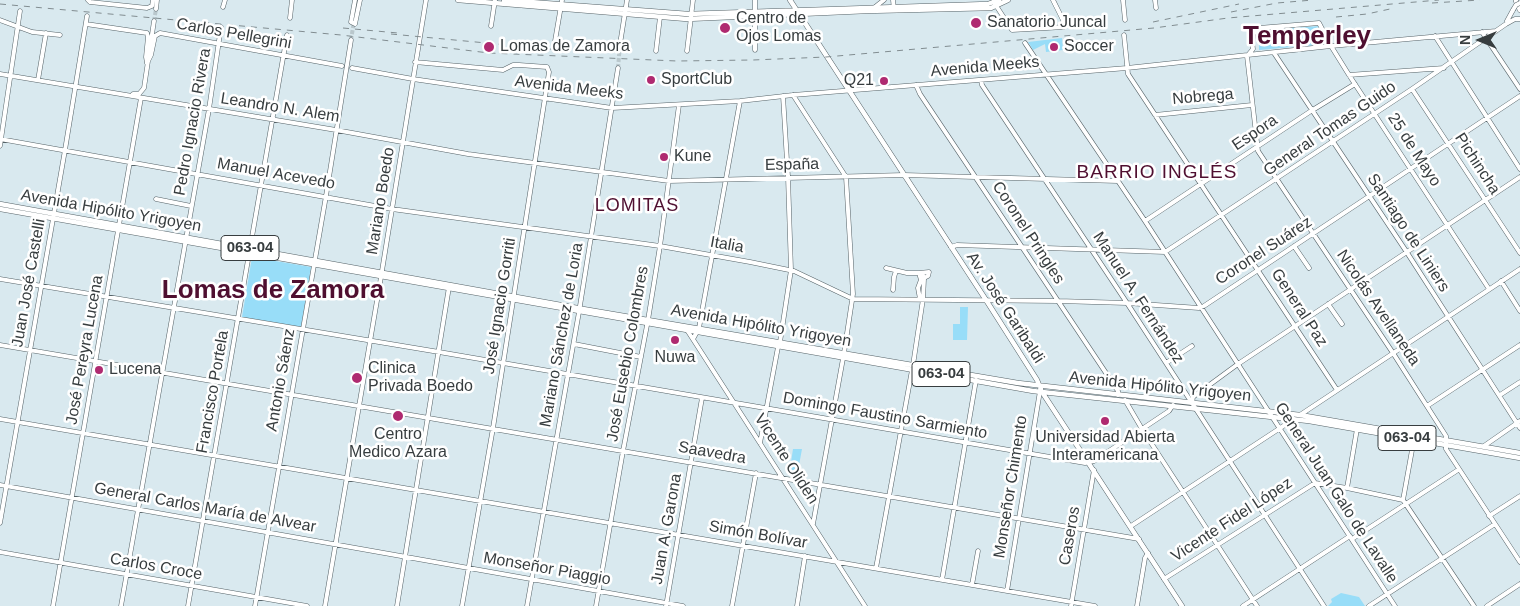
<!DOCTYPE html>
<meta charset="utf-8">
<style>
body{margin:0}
#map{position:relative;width:1520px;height:606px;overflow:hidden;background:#d9e9ef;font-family:Arial,sans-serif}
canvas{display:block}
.north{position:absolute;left:1455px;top:15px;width:50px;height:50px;-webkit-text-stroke:4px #fff;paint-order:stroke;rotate:270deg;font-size:14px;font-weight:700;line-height:20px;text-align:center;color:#373d3f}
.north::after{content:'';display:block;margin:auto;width:18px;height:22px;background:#373d3f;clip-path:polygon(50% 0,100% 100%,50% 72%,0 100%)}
</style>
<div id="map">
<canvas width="1520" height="606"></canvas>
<div class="north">N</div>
</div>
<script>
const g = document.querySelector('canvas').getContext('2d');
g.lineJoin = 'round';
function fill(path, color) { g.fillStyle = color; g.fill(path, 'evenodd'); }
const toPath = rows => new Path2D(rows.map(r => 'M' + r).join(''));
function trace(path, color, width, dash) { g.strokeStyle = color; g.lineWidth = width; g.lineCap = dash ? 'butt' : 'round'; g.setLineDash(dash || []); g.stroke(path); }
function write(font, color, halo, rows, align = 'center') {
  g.font = font + ' Arial,sans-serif'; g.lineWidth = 5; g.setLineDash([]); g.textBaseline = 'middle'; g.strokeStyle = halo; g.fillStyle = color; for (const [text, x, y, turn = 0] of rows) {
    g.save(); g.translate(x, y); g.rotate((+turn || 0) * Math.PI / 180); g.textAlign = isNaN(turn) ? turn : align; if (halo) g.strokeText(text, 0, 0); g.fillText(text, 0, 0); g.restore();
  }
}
fill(toPath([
 [1319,26,1326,44,1259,50,1259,35,1261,31],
 [1062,38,1063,50,1046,52,1045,44,1033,50,1028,42],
 [252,257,311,267,301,327,242,317],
 [960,307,968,307,967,340,953,340,953,324,960,324],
 [793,449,802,449,797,476,789,475],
 [1341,593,1359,597,1365,606,1328,606,1332,602,1331,599]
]), '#98ddf8');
trace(toPath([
 [154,21,156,9],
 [351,40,354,21],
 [618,68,620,44]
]), '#b9c7cc', 4, [4, 2]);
trace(toPath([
 [1520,0,1520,1]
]), '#b9c7cc', 4.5, [4.5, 2]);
const minor = toPath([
 [88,0,90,2,147,8,152,6,153,0],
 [355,0,351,22,355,24,360,0],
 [893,0,894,10],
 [1123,0,1125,20],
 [1155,0,1156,8],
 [995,4,1012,30,1064,27,1063,20,1053,0],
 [223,7,225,0],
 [875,7,884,0],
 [156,9,157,0],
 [290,18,292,0],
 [0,20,32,32,60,35],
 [1507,21,1513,10],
 [86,24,147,33,148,37,146,57,147,63],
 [491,26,495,0],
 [1482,32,1520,89],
 [1124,35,1128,74,1337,390],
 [1435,36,1520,169],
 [555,41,562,0],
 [1025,43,1145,221,1395,606],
 [620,44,627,0],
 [755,50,755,0],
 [656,51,660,17],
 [687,51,693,0],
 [1274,53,1406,251,1520,428],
 [1248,55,1253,49,1252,41,1254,33,1259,28,1319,23,1331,46,1349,75,1489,289],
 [1247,56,1258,151,1393,353,1446,436,1446,449,1520,562],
 [415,62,503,70,513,65,519,65,547,67,549,72,493,428,462,606],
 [147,63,151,55,155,36,160,33,342,66],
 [352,68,413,79,612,108,740,101,793,95,1127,68,1331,46,1496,31],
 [0,74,336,130,468,154,669,181,904,175,1118,181],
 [1349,75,1444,68],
 [38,80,46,33],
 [981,80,982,85,1127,303,1324,606],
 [916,85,920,94,1118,391,1118,395],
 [1412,89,1520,253],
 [133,94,139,94,144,88,154,21],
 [793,95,846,177,853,294,844,353,813,524],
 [1155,115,1252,105],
 [0,139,392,209,660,246,750,262,794,271,853,299,1058,301,1127,303,1199,308,1204,306,1520,96],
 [0,146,20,11],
 [156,199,191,206],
 [1145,221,1311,111,1355,84],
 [1294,246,1309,268],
 [951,247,957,245,1165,252,1412,89,1506,24,1515,19,1520,19],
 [886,268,907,273,919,273],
 [0,279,439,352,1085,463,1094,461,1169,411,1173,405],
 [1501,281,1520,311],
 [893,290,894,277,896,271],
 [920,299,918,288,921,280,919,273,929,272,928,276,924,278],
 [1328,304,1342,324],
 [687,330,865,606],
 [693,339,699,328,740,101],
 [780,342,791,270,788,177,783,96],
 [574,344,641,357],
 [0,345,1139,539],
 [1166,363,1192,346],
 [913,365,923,299,924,279,922,273],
 [1500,395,1520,382],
 [1125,400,1142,429,1257,606],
 [1192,403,1193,397,1238,364,1520,177],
 [1427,406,1520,345],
 [1300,415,1520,269],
 [0,419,1095,606],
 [760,443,778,347],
 [1484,446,1520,421],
 [0,485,683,606],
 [1347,488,1357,429],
 [1403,500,1474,606],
 [1403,500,1414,439],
 [1489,516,1520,496],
 [0,523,65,150,87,16],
 [1131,526,1294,419],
 [1352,539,1458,470],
 [0,552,307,606],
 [876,568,912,370],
 [1164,579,1315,483,1347,488,1403,500],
 [942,580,976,380],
 [972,585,978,551],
 [1007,591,1040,391],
 [53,606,141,98],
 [121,606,209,109,221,27],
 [188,606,287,35],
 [255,606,326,196,351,40],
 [325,606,381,277,426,0],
 [397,606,449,287],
 [527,606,579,312,618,68],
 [596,606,623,451,648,320,660,246,679,105],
 [666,606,702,398],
 [732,606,756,473],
 [797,606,805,556],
 [1071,606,1094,470],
 [1137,606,1145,558,1148,553],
 [1243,606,1350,536],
 [1369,606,1495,524],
 [1487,606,1520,584]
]);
const major = toPath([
 [458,0,687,19,866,11,991,8,1008,0],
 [504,0,688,14,988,4,999,0],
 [790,0,986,300,1037,380,1042,392,1182,606],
 [1516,1,1520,10],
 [0,204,583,309,1018,383,1300,415,1520,453],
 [0,209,1033,391,1309,421,1520,458]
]);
trace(minor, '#566368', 5);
trace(major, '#566368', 5.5);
trace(minor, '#fff', 4);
trace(major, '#fff', 4.5);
trace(toPath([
 [1432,3,1480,0],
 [0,4,341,35,489,53,677,61,753,60,826,57,1154,28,1228,18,1439,0],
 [1231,12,1277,3,1313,0],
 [1336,17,1367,14,1390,9],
 [1153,22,1239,4],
 [343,28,398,33],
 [391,34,571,51],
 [565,48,617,52]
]), '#818c90', 1, [6, 6]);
const minorBridge = toPath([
 [1513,10,1516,5,1520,3]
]);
trace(minorBridge, '#566368', 5, []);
trace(minorBridge, '#fff', 4);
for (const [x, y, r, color] of [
 [976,23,6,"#af2a70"],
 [725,28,6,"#af2a70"],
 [489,47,6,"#af2a70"],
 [1054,47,5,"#af2a70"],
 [651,80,5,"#af2a70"],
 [884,81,5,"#af2a70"],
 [664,157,5,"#af2a70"],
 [675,340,5,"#af2a70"],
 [99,370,5,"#af2a70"],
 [357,378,6,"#af2a70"],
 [398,416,6,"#af2a70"],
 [1105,421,5,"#af2a70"]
]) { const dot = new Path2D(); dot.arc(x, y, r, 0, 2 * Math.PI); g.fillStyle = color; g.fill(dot); trace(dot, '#fff', 2); }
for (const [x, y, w] of [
 [250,248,58],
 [941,374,58],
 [1407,438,58]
]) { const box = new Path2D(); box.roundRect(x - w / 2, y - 12.5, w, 25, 4); g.fillStyle = '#fff'; g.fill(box); trace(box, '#373d3f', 1); }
write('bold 15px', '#373d3f', null, [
 ["063-04",250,248],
 ["063-04",941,374],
 ["063-04",1407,438]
]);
write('16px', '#373d3f', '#fff', [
 ["Centro de",736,19],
 ["Ojos Lomas",736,37],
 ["Sanatorio Juncal",987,23],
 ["Lomas de Zamora",500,47],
 ["Soccer",1064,47],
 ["SportClub",661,80],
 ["Q21",874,81,"right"],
 ["Kune",674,157],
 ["Nuwa",675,358,"center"],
 ["Clinica",368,369],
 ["Privada Boedo",368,387],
 ["Lucena",109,370],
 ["Centro",398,435,"center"],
 ["Medico Azara",398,453,"center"],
 ["Universidad Abierta",1105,438,"center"],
 ["Interamericana",1105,456,"center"]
], 'left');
write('16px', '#373d3f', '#fff', [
 ["Carlos Pellegrini",234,34,10],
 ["Avenida Meeks",985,67,-5],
 ["Avenida Meeks",569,88,7],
 ["Nobrega",1203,97,-5],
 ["Leandro N. Alem",280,108,9],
 ["Pedro Ignacio Rivera",193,122,-80],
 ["General Tomas Guido",1330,129,-34],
 ["Espora",1255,133,-34],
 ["25 de Mayo",1414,150,57],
 ["Pichincha",1477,164,57],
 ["España",792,165,-1],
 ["Manuel Acevedo",276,174,10],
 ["Mariano Boedo",381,201,-81],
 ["Avenida Hipólito Yrigoyen",111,211,10],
 ["Coronel Pringles",1028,233,57],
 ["Santiago de Liniers",1408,233,57],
 ["Italia",727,245,10],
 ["Coronel Suárez",1264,251,-33],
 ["Juan José Castelli",29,283,-80],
 ["Manuel A. Fernández",1138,298,57],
 ["José Ignacio Gorriti",500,306,-81],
 ["Av. José Garibaldi",1005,308,57],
 ["General Paz",1299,308,57],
 ["Nicolás Avellaneda",1378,308,56],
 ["Avenida Hipólito Yrigoyen",761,326,10],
 ["Mariano Sánchez de Loria",562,335,-80],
 ["José Pereyra Lucena",85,350,-80],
 ["José Eusebio Colombres",628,354,-80],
 ["Antonio Sáenz",281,380,-80],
 ["Avenida Hipólito Yrigoyen",1160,387,6],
 ["Francisco Portela",213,392,-80],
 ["Domingo Faustino Sarmiento",885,416,10],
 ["Saavedra",712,453,10],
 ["Vicente Oliden",786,459,57],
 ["Monseñor Chimento",1011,487,-81],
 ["General Juan Galo de Lavalle",1336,493,57],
 ["General Carlos María de Alvear",205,508,10],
 ["Vicente Fidel López",1232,520,-33],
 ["Juan A. Garona",667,529,-80],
 ["Simón Bolívar",758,535,10],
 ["Caseros",1070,536,-80],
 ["Carlos Croce",156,567,10],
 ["Monseñor Piaggio",547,569,10]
]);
g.letterSpacing = '1px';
write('18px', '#4f0f30', '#fff', [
 ["LOMITAS",637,206]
]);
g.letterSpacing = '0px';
g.letterSpacing = '1px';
write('19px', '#4f0f30', '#fff', [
 ["BARRIO INGLÉS",1157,173]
]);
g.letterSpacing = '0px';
write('bold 26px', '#4f0f30', '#fff', [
 ["Temperley",1307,37],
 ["Lomas de Zamora",273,291]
]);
</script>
